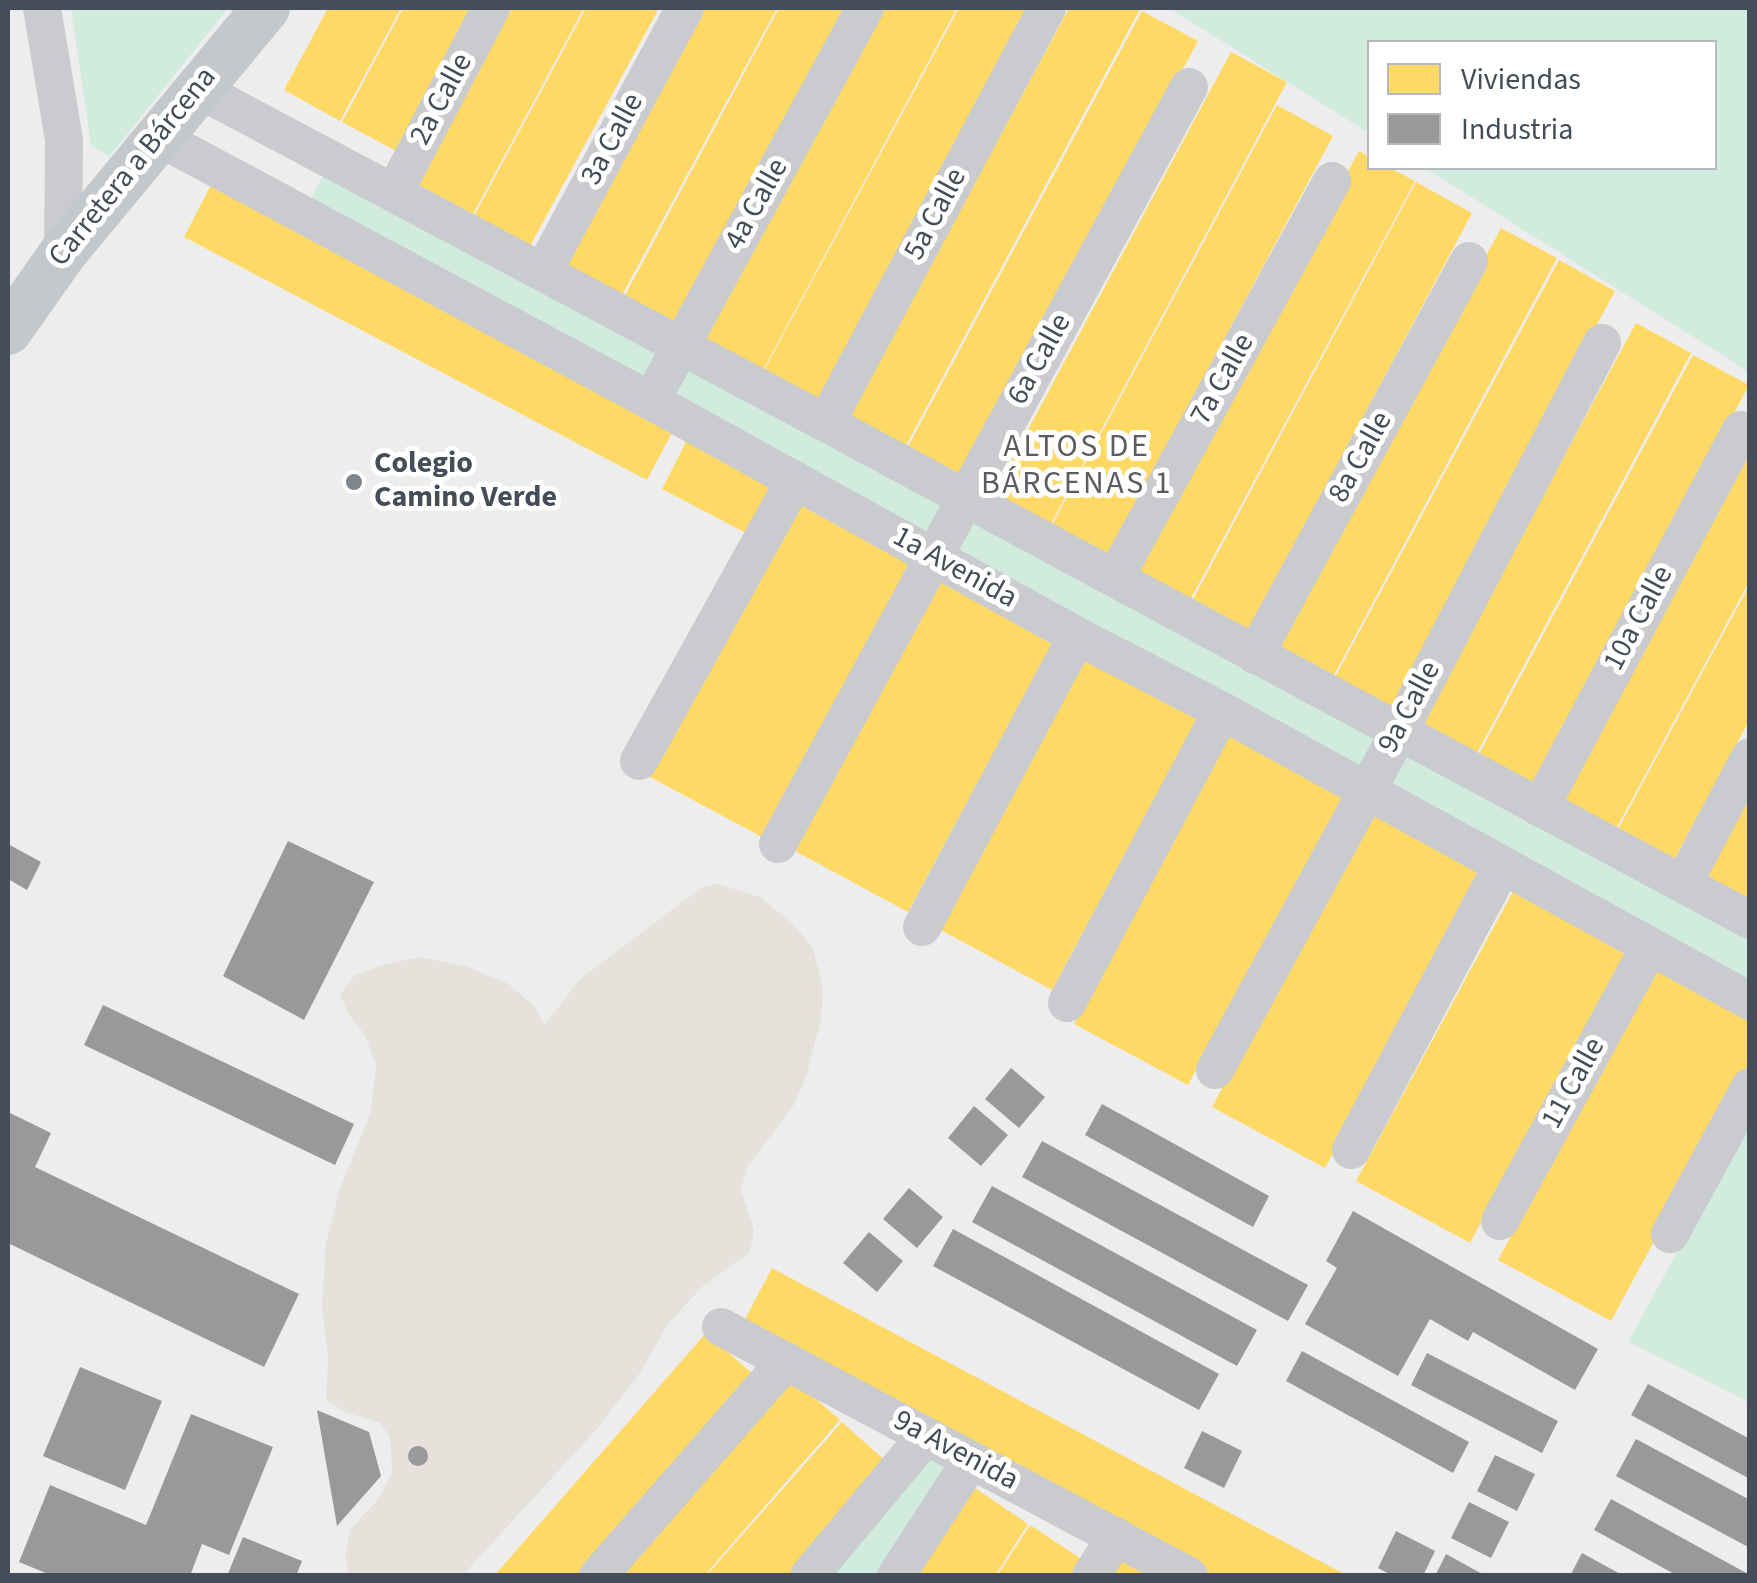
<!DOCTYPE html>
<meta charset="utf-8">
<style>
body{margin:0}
#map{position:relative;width:1757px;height:1583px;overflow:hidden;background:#eeeded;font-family:"Source Sans 3",sans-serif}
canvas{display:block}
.frame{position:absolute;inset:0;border:10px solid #454d58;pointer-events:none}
.legend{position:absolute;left:1367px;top:40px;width:350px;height:130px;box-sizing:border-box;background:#fff;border:2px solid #b5b8bc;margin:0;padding:12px 18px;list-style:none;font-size:30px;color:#454d58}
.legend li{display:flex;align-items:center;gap:20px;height:50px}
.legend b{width:50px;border:2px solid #b5b8bc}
</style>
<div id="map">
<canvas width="1757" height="1583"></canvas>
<div class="frame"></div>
<ul class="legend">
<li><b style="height:28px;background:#ffd966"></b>Viviendas</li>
<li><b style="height:28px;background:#999"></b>Industria</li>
</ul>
</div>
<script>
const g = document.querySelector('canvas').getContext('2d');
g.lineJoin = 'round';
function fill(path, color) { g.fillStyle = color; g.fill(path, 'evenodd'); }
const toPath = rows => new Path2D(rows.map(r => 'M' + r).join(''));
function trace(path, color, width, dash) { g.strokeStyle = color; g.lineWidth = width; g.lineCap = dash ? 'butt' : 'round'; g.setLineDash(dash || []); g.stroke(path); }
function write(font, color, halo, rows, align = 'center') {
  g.font = font + ' "Source Sans 3",sans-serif'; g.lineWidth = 10; g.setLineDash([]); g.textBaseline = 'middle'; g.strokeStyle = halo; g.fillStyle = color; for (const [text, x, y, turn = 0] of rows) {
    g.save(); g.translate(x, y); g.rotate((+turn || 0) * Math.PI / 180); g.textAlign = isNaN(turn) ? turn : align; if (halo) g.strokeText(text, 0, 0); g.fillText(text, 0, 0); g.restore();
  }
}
fill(toPath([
 [71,8,228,8,109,157,91,145],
 [1169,8,1749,8,1749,372,1425,168,1714,168,1714,42,1370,42,1369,133],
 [331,159,1749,920,1749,1001,303,215],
 [1749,1120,1749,1402,1628,1342],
 [931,1459,948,1470,880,1575,831,1576]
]), '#d1ecde');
fill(toPath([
 [718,884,760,897,792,923,813,948,823,989,821,1019,806,1077,792,1108,747,1167,741,1190,754,1230,750,1252,702,1287,668,1324,640,1373,596,1430,463,1575,349,1575,345,1557,350,1530,380,1497,392,1472,390,1437,380,1423,345,1412,326,1400,328,1356,322,1306,326,1243,339,1191,370,1114,376,1066,365,1035,349,1015,340,995,354,976,381,965,420,957,465,966,509,984,538,1010,544,1026,580,979,701,888]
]), '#e5e2dc');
fill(toPath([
 [328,8,401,8,340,121,284,90],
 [403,8,475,8,398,152,342,122],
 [512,8,584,8,473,214,417,184],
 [586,8,659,8,530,246,474,216],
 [704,8,777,8,621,297,565,267],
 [779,8,852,8,679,329,623,299],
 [884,8,957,8,761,374,704,343],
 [959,8,1031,8,818,406,761,376],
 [1069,8,1140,9,903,451,847,420],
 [1142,11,1198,41,961,483,905,452],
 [1231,52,1287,82,1051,524,994,493],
 [1277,105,1333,136,1108,556,1052,525],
 [1359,151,1370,157,1370,168,1390,168,1415,181,1189,602,1133,571],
 [213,181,677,423,647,480,184,237],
 [1416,182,1472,213,1247,634,1191,603],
 [1501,228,1557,258,1332,679,1276,648],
 [1559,260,1615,291,1389,711,1333,681],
 [1636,323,1691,353,1477,753,1421,722],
 [1693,355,1749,385,1535,785,1479,754],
 [691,432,775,476,746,533,662,489],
 [1750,445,1750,580,1616,829,1560,799],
 [796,503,909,564,762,837,648,776],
 [941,578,1055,639,908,912,795,851],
 [1750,584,1750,719,1673,862,1617,831],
 [1086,656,1199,717,1052,990,939,929],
 [1233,730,1346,792,1188,1085,1074,1024],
 [1750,785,1750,905,1700,878],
 [1370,813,1484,874,1325,1168,1212,1107],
 [1515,888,1628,949,1470,1243,1356,1181],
 [1656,966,1750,1017,1750,1064,1611,1321,1498,1260],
 [772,1268,1348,1576,1212,1576,742,1325],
 [706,1333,754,1375,579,1576,494,1576],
 [792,1378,840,1420,704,1576,618,1576],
 [842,1422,889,1464,792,1576,706,1576],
 [975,1488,1028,1524,995,1576,918,1576],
 [1030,1525,1083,1560,1073,1576,997,1576],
 [1121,1556,1150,1576,1108,1576]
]), '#ffd966');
fill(toPath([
 [288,841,374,882,304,1020,223,976],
 [8,844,41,862,27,890,8,879],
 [103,1005,354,1124,335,1165,84,1045],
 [1011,1068,1045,1097,1019,1128,985,1099],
 [1102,1104,1269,1196,1253,1227,1085,1135],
 [974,1106,1008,1135,981,1166,948,1138],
 [8,1112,51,1133,35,1167,299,1294,264,1367,8,1243],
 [1042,1141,1308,1285,1288,1321,1022,1177],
 [992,1186,1257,1330,1237,1366,972,1222],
 [909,1188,943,1217,917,1248,883,1219],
 [1353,1211,1598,1349,1575,1390,1473,1332,1468,1341,1430,1319,1398,1376,1305,1324,1337,1268,1326,1261],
 [953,1229,1219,1374,1199,1410,933,1266],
 [869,1232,903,1261,877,1292,843,1263],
 [1302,1351,1469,1442,1453,1473,1286,1381],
 [1427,1353,1558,1421,1542,1453,1411,1385],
 [80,1367,162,1401,125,1490,43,1456],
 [1648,1384,1750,1439,1750,1479,1631,1415],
 [317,1410,369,1432,381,1476,337,1526],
 [191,1414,273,1447,229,1555,202,1544,190,1576,53,1576,19,1562,50,1485,146,1525],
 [1202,1431,1242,1451,1224,1488,1184,1468],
 [1636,1439,1750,1500,1750,1548,1616,1476],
 '408 1456a10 10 0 1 1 20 0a10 10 0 1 1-20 0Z',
 [1495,1455,1535,1474,1517,1511,1477,1491],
 [1611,1499,1750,1575,1750,1576,1678,1576,1594,1530],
 [1469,1502,1509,1522,1491,1558,1451,1538],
 [1396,1531,1435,1551,1423,1576,1393,1576,1378,1568],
 [243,1537,302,1561,296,1576,227,1576],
 [1582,1553,1624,1576,1570,1576],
 [1446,1554,1486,1576,1435,1576]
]), '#999');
trace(toPath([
 [42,8,64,140,63,253],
 [198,89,826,423,1750,920],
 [158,137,651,401,1077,636,1222,711,1750,1001],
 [394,193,491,8],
 [543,272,685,8],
 [651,401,865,8],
 [826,423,1047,8],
 [1115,578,1332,181],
 [1255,655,1469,261],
 [639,761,795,480],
 [1540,808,1741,430],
 [778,844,1189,87],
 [1683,884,1750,757],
 [922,927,1077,636],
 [1067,1003,1222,711],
 [1215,1070,1399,732,1602,343],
 [1351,1150,1502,866],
 [1500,1221,1650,946],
 [1670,1234,1750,1087],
 [721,1327,1189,1576],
 [598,1576,786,1361],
 [809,1576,925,1437],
 [896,1576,970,1462],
 [1091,1576,1116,1536]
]), '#c9cbce', 38);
trace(toPath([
 [8,331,63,253,266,8]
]), '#c4c8cb', 48);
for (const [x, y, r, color] of [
 [354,482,10,"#80858c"]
]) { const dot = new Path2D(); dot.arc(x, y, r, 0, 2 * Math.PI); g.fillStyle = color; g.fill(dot); trace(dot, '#fff', 4); }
write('30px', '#454d58', '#fff', [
 ["2a Calle",443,100,-62],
 ["3a Calle",614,140,-62],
 ["Carretera a Bárcena",134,168,-51],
 ["4a Calle",758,205,-61],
 ["5a Calle",937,215,-62],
 ["6a Calle",1041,360,-61],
 ["7a Calle",1224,380,-61],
 ["8a Calle",1362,458,-61],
 ["1a Avenida",954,569,29],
 ["10a Calle",1640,619,-62],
 ["9a Calle",1411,708,-62],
 ["11 Calle",1575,1084,-61],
 ["9a Avenida",955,1452,28]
]);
write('bold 30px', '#454d58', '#fff', [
 ["Colegio",374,465],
 ["Camino Verde",374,499]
], 'left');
g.letterSpacing = '2.5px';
write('32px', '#595c60', '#fff', [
 ["ALTOS DE",1077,449],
 ["BÁRCENAS 1",1077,486]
]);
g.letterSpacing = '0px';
</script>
